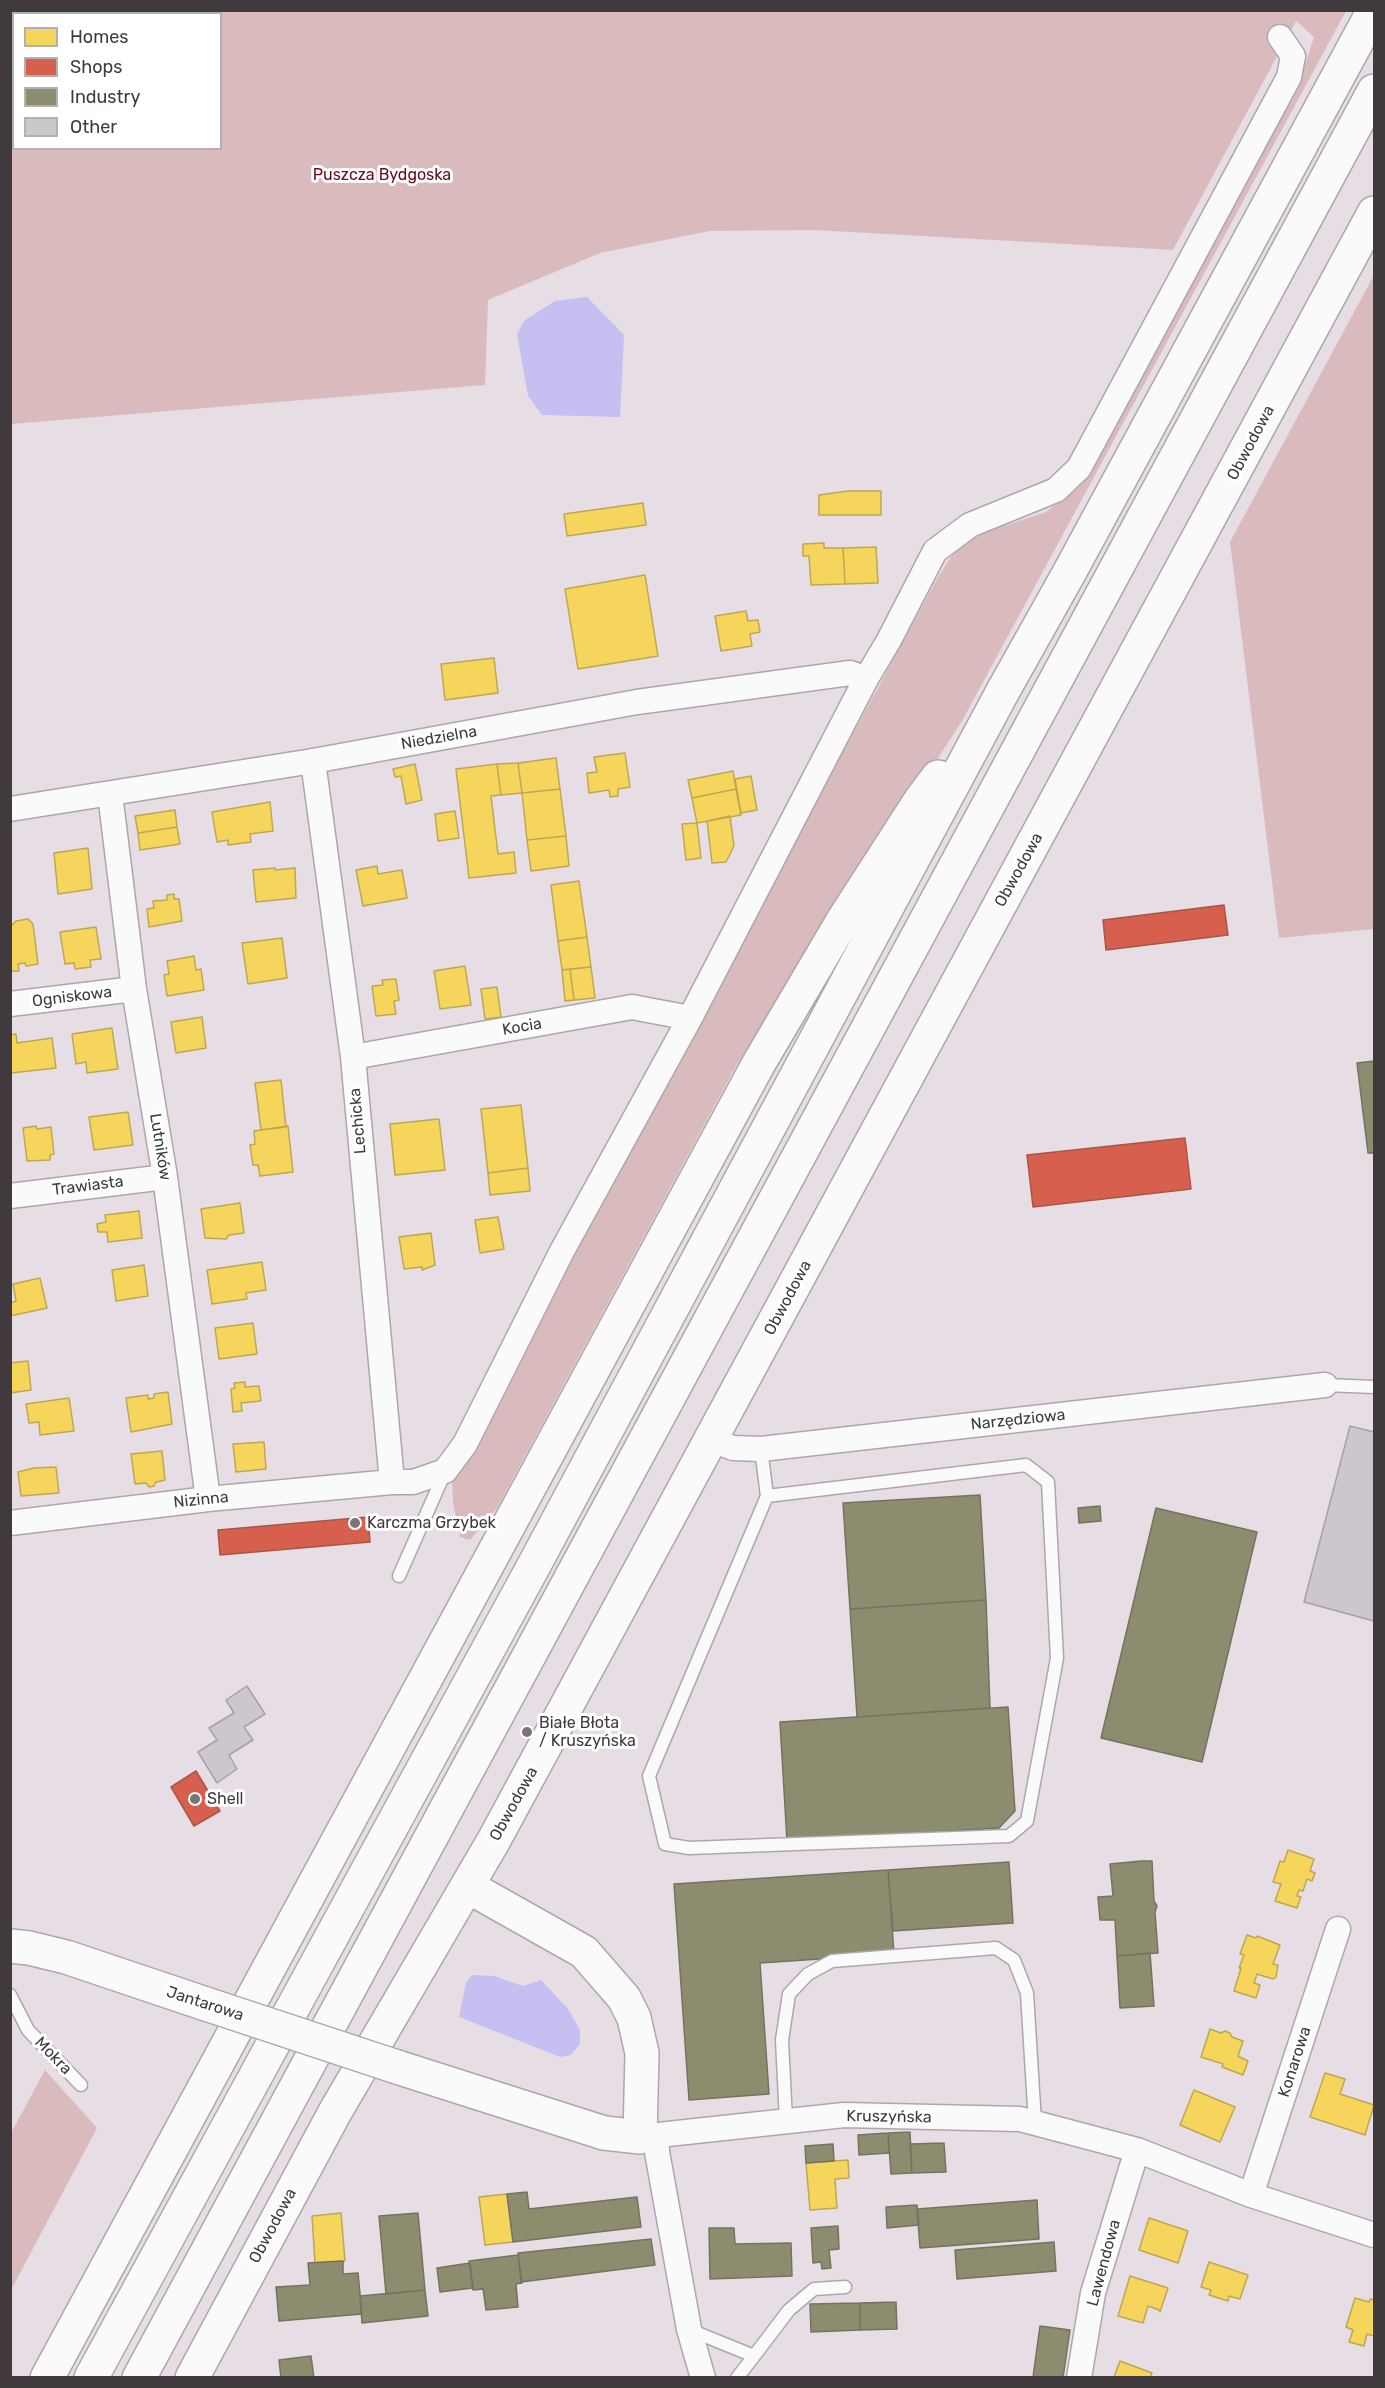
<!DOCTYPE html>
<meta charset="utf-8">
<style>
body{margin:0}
#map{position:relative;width:1385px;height:2388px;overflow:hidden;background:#e6dee4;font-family:Rubik,sans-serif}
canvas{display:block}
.frame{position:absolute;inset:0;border:12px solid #403a3e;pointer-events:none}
.legend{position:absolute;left:12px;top:12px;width:210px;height:138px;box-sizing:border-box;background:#fff;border:2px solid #b3b0b2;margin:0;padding:8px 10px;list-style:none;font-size:18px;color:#403a3e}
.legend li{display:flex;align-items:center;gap:12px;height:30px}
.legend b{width:30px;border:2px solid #b3b0b2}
</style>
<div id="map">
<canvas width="1385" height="2388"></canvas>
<div class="frame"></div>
<ul class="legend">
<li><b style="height:16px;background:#f6d55c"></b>Homes</li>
<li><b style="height:16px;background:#d6604d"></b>Shops</li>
<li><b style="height:16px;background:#8c8c6e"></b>Industry</li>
<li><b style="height:16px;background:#ccc7cc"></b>Other</li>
</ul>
</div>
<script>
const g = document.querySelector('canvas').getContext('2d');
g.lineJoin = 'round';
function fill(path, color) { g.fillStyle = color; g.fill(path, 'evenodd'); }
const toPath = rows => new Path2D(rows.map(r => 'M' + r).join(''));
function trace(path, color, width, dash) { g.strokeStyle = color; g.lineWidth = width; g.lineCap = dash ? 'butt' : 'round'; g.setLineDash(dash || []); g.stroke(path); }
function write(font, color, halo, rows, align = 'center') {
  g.font = font + ' Rubik,sans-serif'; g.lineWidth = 6; g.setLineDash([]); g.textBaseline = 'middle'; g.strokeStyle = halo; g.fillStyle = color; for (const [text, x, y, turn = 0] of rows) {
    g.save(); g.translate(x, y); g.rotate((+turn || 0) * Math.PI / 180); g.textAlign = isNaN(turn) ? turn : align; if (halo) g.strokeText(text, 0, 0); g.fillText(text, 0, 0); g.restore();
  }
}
fill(toPath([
 [11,11,1346,11,962,721,791,985,736,1066,497,1508,470,1540,460,1537,453,1502,452,1481,736,949,938,577,956,549,977,535,1046,512,1076,489,1305,65,1314,37,1296,21,1173,250,813,230,710,231,600,253,488,300,485,385,11,424],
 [14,14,220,14,220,148,14,148],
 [1374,275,1374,929,1279,938,1230,542],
 [45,2070,97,2128,11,2290,11,2133]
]), '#dabbbd');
fill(toPath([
 [587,297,624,335,620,417,542,415,528,396,517,334,525,320,555,301],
 [472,1975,494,1976,523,1986,541,1980,568,2009,580,2030,580,2044,571,2055,560,2057,459,2017,466,1983]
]), '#c6bff1');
const homes = toPath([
 [848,491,881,491,881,515,819,515,819,495,848,491],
 [643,503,646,525,567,536,564,514,643,503],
 [824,543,824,548,843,548,845,584,811,585,809,556,803,556,803,544,824,543],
 [876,547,878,583,845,584,843,548,876,547],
 [645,575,658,656,578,669,565,589,645,575],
 [746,611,748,621,758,620,760,632,750,634,752,646,721,651,715,616,746,611],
 [494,658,498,693,445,700,441,664,494,658],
 [625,753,630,787,618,789,618,796,610,797,609,790,589,793,587,773,597,772,594,757,625,753],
 [556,758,560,789,522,793,518,763,556,758],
 [518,763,522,793,501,795,497,764,518,763],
 [415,764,422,800,406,804,401,776,395,777,393,769,415,764],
 [497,764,501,795,491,796,498,854,514,852,516,873,469,878,456,769,497,764],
 [733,771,736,789,692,798,688,780,733,771],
 [751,776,757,810,741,813,735,779,751,776],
 [560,789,566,836,527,840,522,793,560,789],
 [736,789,741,815,697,823,692,798,736,789],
 [270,802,273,831,250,834,251,842,228,845,228,840,217,842,212,812,270,802],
 [175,810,177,827,138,833,135,816,175,810],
 [455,811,459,838,438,841,435,814,455,811],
 [730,816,734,846,726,862,712,863,707,821,730,816],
 [697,823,701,858,686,860,682,824,697,823],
 [177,827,180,844,140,850,138,833,177,827],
 [566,836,569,866,531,871,527,840,566,836],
 [88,848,92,889,58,894,54,853,88,848],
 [377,866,378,874,402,870,407,898,363,906,356,870,377,866],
 [275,868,275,870,295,868,296,898,256,902,253,870,275,868],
 [579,881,587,937,558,941,551,885,579,881],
 [174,894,174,899,179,899,182,921,149,927,147,909,154,908,153,901,167,900,167,895,174,894],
 [28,919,33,924,38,964,26,966,25,963,18,964,19,971,10,971,10,927,16,921,28,919],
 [96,927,101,959,90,960,91,967,75,969,74,963,65,964,60,932,96,927],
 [587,937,591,967,562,970,558,941,587,937],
 [282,938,287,978,248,984,242,943,282,938],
 [194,956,196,970,201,969,204,990,167,996,164,975,169,974,167,961,194,956],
 [465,966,471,1005,440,1009,434,971,465,966],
 [591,967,595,998,574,1000,570,969,591,967],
 [570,969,574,1000,565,1001,562,970,570,969],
 [396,979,399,1000,394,1001,396,1014,376,1016,372,986,383,985,382,980,396,979],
 [497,987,501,1017,485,1019,481,989,497,987],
 [202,1017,206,1048,176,1053,171,1022,202,1017],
 [112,1028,118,1069,87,1073,86,1062,76,1064,72,1034,112,1028],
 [16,1034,17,1043,52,1038,56,1068,11,1073,10,1035,16,1034],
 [281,1080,286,1127,261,1130,255,1083,281,1080],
 [521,1105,528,1168,488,1173,481,1109,521,1105],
 [128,1112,133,1145,94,1150,89,1117,128,1112],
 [439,1119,445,1170,395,1175,390,1124,439,1119],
 [36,1126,37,1129,51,1127,54,1154,50,1155,50,1160,27,1161,23,1128,36,1126],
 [288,1126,293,1172,260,1176,258,1165,253,1165,250,1145,255,1144,254,1131,288,1126],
 [528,1168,530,1191,490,1195,488,1173,528,1168],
 [240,1203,244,1233,229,1235,226,1239,205,1238,201,1209,240,1203],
 [139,1211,142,1238,108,1242,107,1232,98,1232,97,1224,106,1222,105,1215,139,1211],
 [498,1217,504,1249,480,1253,475,1220,498,1217],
 [431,1233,435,1265,422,1270,422,1267,404,1269,399,1237,431,1233],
 [262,1262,266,1290,246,1293,247,1299,212,1304,207,1270,262,1262],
 [144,1265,148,1296,116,1301,112,1270,144,1265],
 [40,1278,47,1308,10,1316,10,1303,16,1301,13,1284,40,1278],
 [253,1323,257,1354,219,1359,215,1328,253,1323],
 [28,1361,31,1390,10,1393,10,1363,28,1361],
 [245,1382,245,1387,259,1386,261,1401,241,1403,242,1411,233,1412,231,1389,235,1388,234,1383,245,1382],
 [168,1392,172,1424,131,1432,126,1398,148,1395,148,1399,154,1398,154,1394,168,1392],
 [69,1398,74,1431,40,1435,39,1422,29,1423,26,1404,69,1398],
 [264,1442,266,1469,236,1472,233,1444,264,1442],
 [162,1451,165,1480,156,1482,154,1486,149,1487,146,1483,135,1484,131,1454,162,1451],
 [56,1467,59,1493,21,1496,18,1472,34,1468,56,1467],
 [1288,1850,1314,1859,1310,1871,1315,1873,1312,1881,1307,1879,1303,1891,1299,1890,1297,1896,1301,1897,1297,1908,1275,1901,1281,1884,1273,1882,1280,1861,1284,1862,1288,1850],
 [1247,1935,1256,1938,1257,1936,1280,1945,1273,1964,1278,1965,1276,1977,1273,1979,1257,1974,1254,1983,1260,1985,1256,1998,1234,1991,1241,1968,1239,1968,1244,1955,1240,1954,1247,1935],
 [1210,2029,1221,2033,1225,2031,1230,2033,1232,2037,1243,2041,1238,2056,1248,2061,1243,2075,1222,2067,1223,2064,1201,2057,1210,2029],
 [1325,2073,1345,2079,1340,2094,1374,2105,1365,2135,1310,2117,1325,2073],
 [1194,2090,1235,2107,1220,2142,1180,2125,1194,2090],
 [848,2160,849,2178,835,2179,837,2208,810,2210,806,2163,848,2160],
 [507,2194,513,2242,485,2245,479,2197,507,2194],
 [341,2213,345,2261,315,2263,312,2216,341,2213],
 [1149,2218,1188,2231,1178,2263,1139,2250,1149,2218],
 [1209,2262,1248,2275,1240,2299,1229,2296,1228,2301,1209,2295,1211,2290,1201,2287,1209,2262],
 [1130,2276,1168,2288,1160,2312,1159,2310,1148,2306,1143,2323,1118,2316,1130,2276],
 [1355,2298,1369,2302,1370,2299,1374,2300,1374,2336,1367,2334,1364,2346,1349,2342,1353,2330,1346,2327,1355,2298],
 [1120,2361,1152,2373,1150,2378,1114,2377,1120,2361]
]);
fill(homes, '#f6d55c');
trace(homes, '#bfa653', 1.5);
const shops = toPath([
 [1224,905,1228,935,1106,950,1103,920,1224,905],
 [1185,1138,1191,1189,1033,1207,1027,1155,1185,1138],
 [368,1517,370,1542,220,1555,218,1530,368,1517],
 [196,1771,220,1811,194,1826,171,1787,196,1771]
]);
fill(shops, '#d6604d');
trace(shops, '#a95548', 1.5);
const industry = toPath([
 [1374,1061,1374,1153,1368,1153,1357,1063,1374,1061],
 [980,1495,986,1600,850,1609,843,1503,980,1495],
 [1100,1506,1101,1521,1079,1523,1078,1508,1100,1506],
 [1156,1508,1257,1532,1202,1762,1101,1738,1156,1508],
 [986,1600,990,1708,857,1717,850,1609,986,1600],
 [1008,1707,1015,1811,999,1828,787,1841,780,1722,1008,1707],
 [1141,1861,1152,1861,1154,1901,1157,1906,1155,1912,1158,1953,1117,1956,1115,1920,1100,1920,1098,1897,1113,1896,1110,1864,1141,1861],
 [1009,1862,1013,1923,893,1931,888,1870,1009,1862],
 [888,1870,894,1954,760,1963,769,2094,689,2100,674,1884,888,1870],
 [1150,1953,1154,2006,1120,2008,1117,1956,1150,1953],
 [910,2132,912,2173,891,2174,888,2133,910,2132],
 [888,2133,889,2153,859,2155,858,2135,888,2133],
 [944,2143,946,2172,912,2173,910,2144,944,2143],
 [833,2144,834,2161,806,2163,805,2146,833,2144],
 [527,2192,529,2209,637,2197,641,2227,513,2242,507,2194,527,2192],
 [1037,2200,1039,2239,920,2248,917,2209,1037,2200],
 [917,2205,919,2225,887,2228,886,2207,917,2205],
 [418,2213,425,2290,386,2294,379,2216,418,2213],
 [838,2226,839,2249,829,2250,831,2268,822,2269,821,2262,813,2263,811,2228,838,2226],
 [709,2228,734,2228,735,2244,791,2243,792,2276,710,2279,709,2228],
 [651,2239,655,2265,521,2282,518,2253,651,2239],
 [1054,2242,1056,2271,957,2279,955,2250,1054,2242],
 [518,2255,522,2283,516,2284,518,2307,486,2310,483,2289,473,2290,469,2261,518,2255],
 [343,2261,343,2274,358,2273,362,2314,279,2321,276,2287,310,2285,308,2263,343,2261],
 [470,2263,473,2288,440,2292,437,2268,470,2263],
 [425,2290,428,2316,362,2323,360,2296,425,2290],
 [896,2302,897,2329,860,2330,860,2303,896,2302],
 [860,2303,860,2330,811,2332,810,2304,860,2303],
 [1040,2326,1070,2330,1063,2378,1033,2377,1040,2326],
 [311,2356,314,2378,281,2378,279,2360,311,2356]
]);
fill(industry, '#8c8c6e');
trace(industry, '#757360', 1.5);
const building = toPath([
 [1350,1426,1374,1432,1374,1621,1304,1602,1350,1426],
 [247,1686,265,1714,244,1727,253,1740,229,1755,237,1769,217,1783,198,1752,217,1740,209,1728,234,1713,226,1700,247,1686]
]);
fill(building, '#ccc7cc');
trace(building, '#a6a1a6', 1.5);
const lane = toPath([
 [1325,1385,1374,1387],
 [761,1449,767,1496,649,1776,665,1844,689,1848,1009,1836,1027,1821,1057,1658,1048,1482,1026,1465,767,1496],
 [399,1576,445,1472],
 [10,1995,28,2030,81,2085],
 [786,2121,782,2040,789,1994,808,1974,832,1961,996,1948,1014,1960,1027,1993,1035,2123],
 [690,2330,754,2356,737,2378],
 [754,2356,789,2310,814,2289,845,2287]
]);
const street = toPath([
 [313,761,353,1057,392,1482],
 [110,794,134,989,165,1177,208,1499],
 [10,809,313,761,637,702,850,673,866,679],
 [10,1004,134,989],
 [353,1057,632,1007,690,1018],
 [10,1196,165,1177],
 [712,1440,733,1448,761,1449,1325,1385],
 [10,1523,208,1499,392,1482,413,1482,445,1471,465,1444,562,1251,690,1018,866,679,889,640,935,551,970,525,1056,490,1079,468,1289,77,1293,56,1280,37],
 [657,2135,657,2152,689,2329,703,2378],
 [640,2137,844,2115,1020,2119,1137,2150,1251,2195,1374,2235],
 [1251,2195,1338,1929],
 [1079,2378,1093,2293,1137,2150]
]);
const secondary = toPath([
 [10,1946,29,1948,66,1957,206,2004],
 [397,2067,604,2133,640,2137,642,2053,634,2018,624,1998,584,1952,467,1886],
 [192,2378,335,2112,494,1840,1374,213]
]);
const highway = toPath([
 [47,2378,759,1063,842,922,920,801,938,777],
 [91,2378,532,1569,1003,691,1068,575,1374,10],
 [139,2378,1374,91]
]);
trace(lane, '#ada7ab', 15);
trace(street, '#ada7ab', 27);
trace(secondary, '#ada7ab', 36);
trace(highway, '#ada7ab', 36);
trace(lane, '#fbfafb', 12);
trace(street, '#fbfafb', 24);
trace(secondary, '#fbfafb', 33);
trace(highway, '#fbfafb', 33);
const secondaryBridge = toPath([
 [206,2004,397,2067]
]);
trace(secondaryBridge, '#ada7ab', 36, []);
trace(secondaryBridge, '#fbfafb', 33);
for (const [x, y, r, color] of [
 [355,1523,6,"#7a7378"],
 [527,1732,6,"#7a7378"],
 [195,1799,6,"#7a7378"]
]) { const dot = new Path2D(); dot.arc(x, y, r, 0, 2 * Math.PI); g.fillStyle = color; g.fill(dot); trace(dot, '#fff', 2); }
write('16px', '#690b19', '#fff', [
 ["Puszcza Bydgoska",382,175]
]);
write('16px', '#403a3e', '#fff', [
 ["Obwodowa",1251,443,-62],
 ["Niedzielna",439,738,-10],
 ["Obwodowa",1019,870,-61],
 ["Ogniskowa",72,997,-7],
 ["Kocia",522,1027,-10],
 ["Lechicka",358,1121,-95],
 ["Lutników",160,1147,81],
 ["Trawiasta",88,1186,-7],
 ["Obwodowa",788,1298,-62],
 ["Narzędziowa",1018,1420,-6],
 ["Nizinna",201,1500,-6],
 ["Obwodowa",514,1804,-61],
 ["Jantarowa",205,2004,18],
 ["Mokra",53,2056,46],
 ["Konarowa",1295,2062,-72],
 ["Kruszyńska",889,2117,1],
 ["Obwodowa",273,2226,-62],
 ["Lawendowa",1104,2263,-75]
]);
write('16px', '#403a3e', '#fff', [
 ["Karczma Grzybek",367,1523],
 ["Białe Błota",539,1723],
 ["/ Kruszyńska",539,1741],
 ["Shell",207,1799]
], 'left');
</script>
